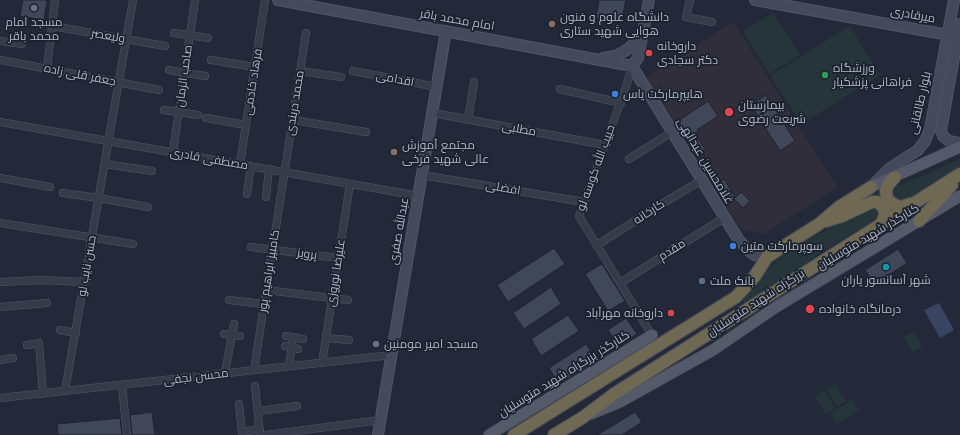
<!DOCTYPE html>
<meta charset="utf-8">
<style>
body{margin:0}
canvas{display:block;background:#232939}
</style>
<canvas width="960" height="435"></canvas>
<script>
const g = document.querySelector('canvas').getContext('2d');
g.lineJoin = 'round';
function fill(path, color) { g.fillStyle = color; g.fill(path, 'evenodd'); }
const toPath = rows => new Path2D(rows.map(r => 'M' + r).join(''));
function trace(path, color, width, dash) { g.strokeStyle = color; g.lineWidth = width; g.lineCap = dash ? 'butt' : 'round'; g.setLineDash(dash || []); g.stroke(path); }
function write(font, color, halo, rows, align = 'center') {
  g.font = font + ' Quicksand,Cairo,sans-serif'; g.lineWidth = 3.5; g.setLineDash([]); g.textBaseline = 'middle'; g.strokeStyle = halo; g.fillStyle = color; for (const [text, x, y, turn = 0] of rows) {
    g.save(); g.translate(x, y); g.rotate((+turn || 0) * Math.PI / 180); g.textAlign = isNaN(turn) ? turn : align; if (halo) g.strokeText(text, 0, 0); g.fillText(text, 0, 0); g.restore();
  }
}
fill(toPath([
 [733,22,837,187,764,234,741,229,646,78]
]), '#312e3b');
fill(toPath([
 [773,13,800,55,769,74,743,31],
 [850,26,880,75,801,124,770,76],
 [960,159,960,167,936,181,887,214,868,197,923,176],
 [872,206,880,208,879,217,818,254,790,276,746,304,741,299,779,258,787,251],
 [914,331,922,347,912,352,904,336],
 [835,384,846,401,837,406,826,389],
 [824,390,835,408,826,414,814,396],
 [852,400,859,410,836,424,830,414]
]), '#25353a');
fill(toPath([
 [939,303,954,330,940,338,924,310]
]), '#394462');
const building = toPath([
 [23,0,47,0,44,20,20,16,23,0],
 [599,0,626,0,621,23,596,18,599,0],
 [766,95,795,141,780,151,751,105,766,95],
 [708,101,718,116,697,130,698,133,695,134,705,149,697,154,692,147,694,146,678,121,708,101],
 [712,170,720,182,724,179,735,197,725,203,707,173,712,170],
 [741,192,750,201,743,208,734,199,741,192],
 [554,248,565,264,508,302,497,285,554,248],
 [898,249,907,263,875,284,865,270,898,249],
 [602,264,625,301,608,311,585,274,602,264],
 [551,287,561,304,524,329,513,313,551,287],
 [568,315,579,331,541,356,531,339,568,315],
 [626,318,637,334,618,346,608,330,626,318],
 [586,344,597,361,559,384,549,368,586,344],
 [152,412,155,435,132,435,130,415,152,412],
 [635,412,642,422,636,426,622,435,597,435,635,412],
 [120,418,122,435,58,435,57,424,120,418]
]);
fill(building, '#3f4759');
trace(building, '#1d2330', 1);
const street = toPath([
 [690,0,686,17,712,22],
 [52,26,165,46],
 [174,33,208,38],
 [0,41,22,44],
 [0,60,159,90],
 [211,60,255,67],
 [632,66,627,84,579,216,653,337],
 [47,69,55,0],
 [169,70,205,76],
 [300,71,341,77],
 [353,71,437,87],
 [560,89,621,103],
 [164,110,198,115],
 [433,113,605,145],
 [206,118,246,125],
 [293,120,366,132],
 [468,120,474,82],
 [0,122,419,196],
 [173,152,195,0],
 [629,159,672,132],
 [105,164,152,171],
 [240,164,265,0],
 [422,175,584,202],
 [0,178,50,187],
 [63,193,99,198,148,207],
 [247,194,251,166],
 [266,197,269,169],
 [0,223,133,244],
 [597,245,665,202,702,180],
 [251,247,338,258],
 [0,282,41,280,85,282],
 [620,283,724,218],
 [266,290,348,300],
 [229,300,264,304],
 [0,307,47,303],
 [60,330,76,333],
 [224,334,240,336],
 [286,336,303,339],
 [326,338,349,340],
 [27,345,39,343,43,394],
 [285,346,298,349],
 [0,360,13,358],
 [322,363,350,184],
 [289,366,293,337],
 [254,370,306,33],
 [225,373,234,324],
 [122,385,127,435],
 [255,386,260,435],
 [65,391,133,0],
 [0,398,392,355],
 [239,404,242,432,260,429],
 [258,411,297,406],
 [266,435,381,420]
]);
const secondary = toPath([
 [278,0,632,66],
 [755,0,960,37],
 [960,24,941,130,943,136,949,141,960,143],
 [603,58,615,56,625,51,632,46,642,33],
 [632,66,738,239,748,250,755,255,767,257],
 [632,66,638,58,649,0],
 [872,186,890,168,918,150,925,141,930,129,954,0],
 [378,435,446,31]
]);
const primary = toPath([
 [871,187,960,147],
 [591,414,620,402,713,350,776,307,960,196],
 [489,435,652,335]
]);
const highway = toPath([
 [895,177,888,185,886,191,887,199,893,204,901,207,910,204],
 [826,221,842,216,872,202,877,202,881,205,884,209,885,213,884,218,881,224],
 [919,221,952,185],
 [514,435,736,297,755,276,767,257,819,224,839,207,871,187],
 [554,435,582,418,614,394,960,174]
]);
trace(street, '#515664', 8);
trace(secondary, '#515664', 12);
trace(primary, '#3f4552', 12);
trace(highway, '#414654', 14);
trace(street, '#363b49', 7);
trace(secondary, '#444a5c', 10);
trace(primary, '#545a69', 11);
trace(highway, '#6f6853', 12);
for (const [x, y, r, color] of [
 [34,8,4,"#6b7280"],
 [552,24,4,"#8d6e63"],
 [649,53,4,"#e0444e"],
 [825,75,4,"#2e9e5b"],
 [615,94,4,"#3f7fe0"],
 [729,112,5,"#e0444e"],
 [394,152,4,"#8d6e63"],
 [733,246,4,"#3f7fe0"],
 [886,267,4,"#0f9aa8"],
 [702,281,4,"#5c6f8a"],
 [810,309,5,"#e0444e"],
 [671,313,4,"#e0444e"],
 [376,344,4,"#6b7280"]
]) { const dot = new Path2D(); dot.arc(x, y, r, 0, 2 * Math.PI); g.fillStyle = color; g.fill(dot); trace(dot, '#1b212e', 1.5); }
write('12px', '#b1b6c5', '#1b212e', [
 ["میرقادری",913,15,10],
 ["امام محمد باقر",457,20,10],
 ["ولیعصر",108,36,10],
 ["جعفر قلی زاده",80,75,11],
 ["صاحب الزمان",184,76,-82],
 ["اقدامی",395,79,11],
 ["فرهاد خادمی",253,82,-81],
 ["محمد دربندی",295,103,-81],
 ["بلوار طالقانی",920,103,-77],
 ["مطلبی",519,129,10],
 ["مصطفی قادری",209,159,10],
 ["غلامحسین عبدالهی",705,161,59],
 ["حبیب الله کوسه لو",596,168,-70],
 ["افضلی",503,188,10],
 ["کارخانه",649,212,-33],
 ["عبدالله صفری",399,231,-80],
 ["کنارگذر شهید متوسلیان",868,237,-31],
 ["مقدم",672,250,-32],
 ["پرویز",307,254,7],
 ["حسن نایب لو",87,266,-80],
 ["کامبیز ابراهیم پور",269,271,-81],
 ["علیرضا نوروزی",336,273,-81],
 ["بزرگراه شهید متوسلیان",756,303,-33],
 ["کنارگذر بزرگراه شهید متوسلیان",564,374,-32],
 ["محسن نجفی",196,377,-7]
]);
write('12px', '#b1b6c5', '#1b212e', [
 ["دانشگاه علوم و فنون",560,17],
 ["هوایی شهید ستاری",560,31],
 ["مسجد امام",34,22,"center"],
 ["محمد باقر",34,36,"center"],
 ["داروخانه",657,46],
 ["دکتر سجادی",657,60],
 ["ورزشگاه",833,68],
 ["فراهانی پزشکیار",833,82],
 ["هایپرمارکت یاس",623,94],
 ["بیمارستان",738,105],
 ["شریعت رضوی",738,119],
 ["مجتمع آموزش",402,145],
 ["عالی شهید فرخی",402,159],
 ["سوپرمارکت متین",741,246],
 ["شهر آسانسور یاران",886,280,"center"],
 ["بانک ملت",710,281],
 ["درمانگاه خانواده",819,309],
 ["داروخانه مهرآباد",663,313,"right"],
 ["مسجد امیر مومنین",384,344]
], 'left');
</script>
